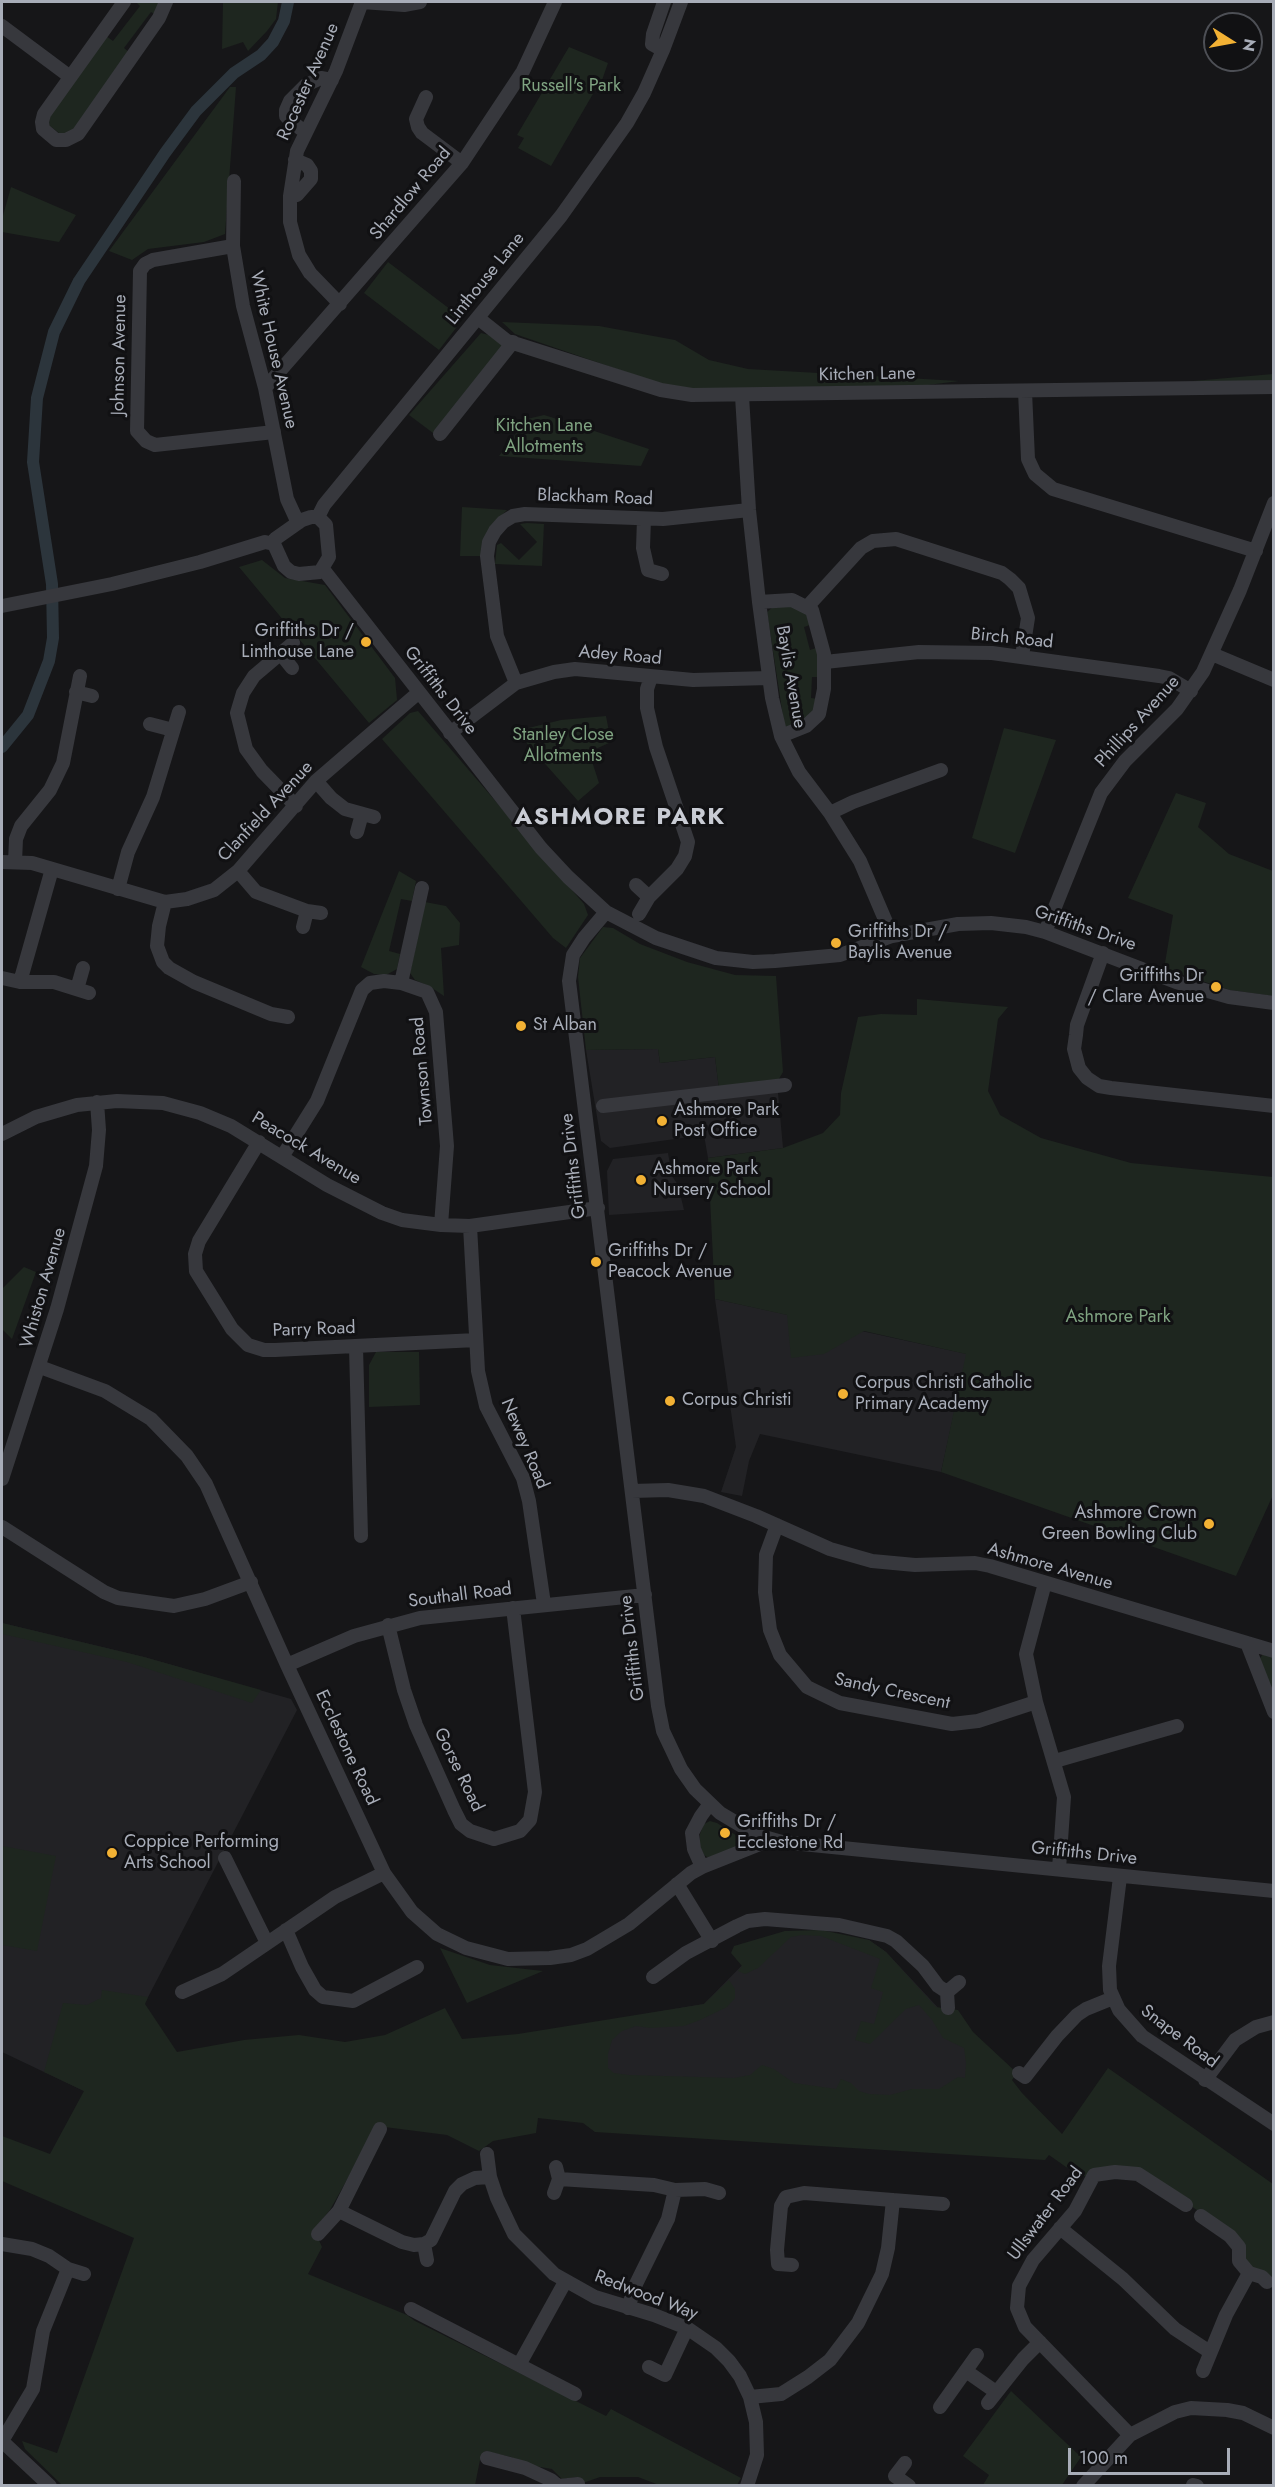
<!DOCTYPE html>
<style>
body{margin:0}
#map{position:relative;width:1275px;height:2487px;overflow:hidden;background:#161618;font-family:Jost,sans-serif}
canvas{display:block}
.frame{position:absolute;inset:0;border:3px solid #a8adb8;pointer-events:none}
.north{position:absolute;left:1203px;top:12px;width:60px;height:60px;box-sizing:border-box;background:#111113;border:2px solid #4d4f55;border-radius:50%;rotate:101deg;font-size:16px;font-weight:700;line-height:24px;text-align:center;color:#a8adb8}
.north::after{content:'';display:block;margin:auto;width:21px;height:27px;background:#f2b134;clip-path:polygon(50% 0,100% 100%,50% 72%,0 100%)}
.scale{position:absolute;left:1068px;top:2448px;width:162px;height:27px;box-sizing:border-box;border:3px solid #a8adb8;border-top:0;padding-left:8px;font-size:18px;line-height:21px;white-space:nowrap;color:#a8adb8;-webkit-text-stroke:4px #111113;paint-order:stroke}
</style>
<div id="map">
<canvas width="1275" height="2487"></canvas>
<div class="frame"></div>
<div class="north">N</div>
<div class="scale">100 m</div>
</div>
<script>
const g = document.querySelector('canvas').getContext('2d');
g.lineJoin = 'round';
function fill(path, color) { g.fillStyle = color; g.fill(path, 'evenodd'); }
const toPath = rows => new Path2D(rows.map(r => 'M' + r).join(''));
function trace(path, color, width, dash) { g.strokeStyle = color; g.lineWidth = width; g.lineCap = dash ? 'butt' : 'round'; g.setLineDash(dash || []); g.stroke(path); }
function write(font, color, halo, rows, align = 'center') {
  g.font = font + ' Jost,sans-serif'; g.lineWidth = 6; g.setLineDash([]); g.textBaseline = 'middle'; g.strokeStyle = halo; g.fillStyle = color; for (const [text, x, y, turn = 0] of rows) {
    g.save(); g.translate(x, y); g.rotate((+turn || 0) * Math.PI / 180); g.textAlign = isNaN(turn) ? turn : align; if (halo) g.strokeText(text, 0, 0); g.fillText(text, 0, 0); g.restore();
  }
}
fill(toPath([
 [658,1049,660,1063,715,1057,719,1089,777,1082,783,1148,708,1158,704,1135,610,1148,601,1141,586,1050],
 [668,1153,672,1176,678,1185,684,1210,609,1215,607,1171,613,1159],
 [715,1299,967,1354,941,1472,760,1434,749,1461,742,1496,721,1492,736,1447],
 [2,1623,144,1657,291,1699,297,1710,145,2003,84,2091,2,2052],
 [785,1931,869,1940,886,1952,1014,2089,1003,2109,587,2086,579,2025,704,2004,760,1947]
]), '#222225');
fill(toPath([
 [136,2,161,2,157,16,151,12,124,48,130,53,74,133,65,136,59,133,49,125,50,113,106,36,113,41,140,6],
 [223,2,278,2,276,19,267,31,248,51,243,42,222,49],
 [569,47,608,63,600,86,597,87,551,166,518,148,524,138,517,135],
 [230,87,236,87,225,234,204,242,148,249,132,260,109,251],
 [11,187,76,215,59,242,2,232,2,219],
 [388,262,463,319,439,350,364,293],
 [502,322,599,326,675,340,709,360,748,369,959,381,905,388,675,389,515,334],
 [481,333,489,335,511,351,441,439,409,415],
 [1273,374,1273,381,1193,381],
 [544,415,567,422,649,449,641,466,499,456,527,419],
 [462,507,507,510,492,525,482,556,460,556],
 [527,523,544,524,542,566,495,564,497,545,501,543,519,560,537,542,520,524],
 [262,560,285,578,325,585,395,678,397,700,369,723,239,567],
 [775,605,802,608,813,624,804,627,810,650,819,647,821,677,812,677,811,698,819,699,815,713,804,725,785,729,767,612],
 [418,711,584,904,588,915,566,948,553,938,382,739,410,713],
 [606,716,611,742,589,752,599,783,578,801,516,731,561,720],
 [1004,728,1056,740,1015,853,972,838],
 [1176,793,1206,803,1198,827,1229,854,1273,871,1273,996,1230,990,1164,969,1173,915,1128,898],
 [399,871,416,881,412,901,401,899,389,951,400,954,397,969,386,975,374,974,361,967],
 [425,902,446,906,460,923,459,945,441,948,444,996,429,986,415,980,410,973],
 [603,927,613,928,640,944,687,962,735,975,776,976,783,1072,777,1082,719,1089,715,1057,660,1063,658,1049,586,1050,578,977,580,958],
 [917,999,1008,1007,998,1019,988,1091,1000,1115,1041,1138,1131,1163,1273,1177,1273,1495,1236,1576,941,1472,966,1354,864,1331,824,1354,791,1358,787,1315,715,1299,708,1158,783,1148,823,1133,840,1115,841,1093,858,1017,881,1014,917,1015],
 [24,1267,36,1272,12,1339,2,1329,2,1289],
 [376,1352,419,1352,420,1405,369,1407,369,1365],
 [2,1623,144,1657,261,1690,252,1703,127,1662,2,1634],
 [1263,1654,1273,1657,1273,1697,1258,1661],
 [710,1821,717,1823,748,1843,710,1859,704,1855,700,1847,700,1834,704,1824],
 [2,1846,56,1856,37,1951,2,1945],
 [821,1930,869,1940,886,1952,936,2007,958,2010,973,2032,1017,2073,1012,2080,1022,2093,1062,2134,1108,2068,1273,2184,1273,2288,1267,2286,1247,2264,1234,2235,1136,2169,1087,2177,1066,2167,1049,2155,1045,2160,595,2132,583,2123,538,2118,536,2133,493,2141,479,2151,447,2135,377,2126,330,2210,314,2229,322,2247,308,2274,407,2315,415,2321,606,2416,611,2409,741,2478,737,2485,659,2485,638,2477,600,2477,583,2483,577,2477,562,2479,552,2469,528,2465,511,2457,485,2451,480,2460,475,2485,62,2485,25,2449,22,2441,57,2453,134,2238,2,2181,2,2136,50,2154,84,2091,44,2072,63,2003,87,2005,101,1998,102,1990,148,1997,145,2004,177,2052,244,2040,299,2035,345,2042,385,2035,445,2008,462,2039,518,2034,704,2004,729,1980,735,1989,735,1998,727,2007,700,2020,684,2026,650,2028,636,2026,622,2031,612,2040,608,2054,608,2068,614,2073,629,2075,734,2078,750,2075,762,2065,774,2069,794,2083,836,2089,841,2079,851,2083,859,2091,869,2094,890,2095,912,2089,939,2089,958,2077,965,2078,966,2063,964,2048,943,2038,932,2020,919,2005,906,2009,870,2044,855,2040,861,2021,874,2024,883,1992,871,1988,880,1959,821,1936,802,1935,791,1937,758,1968,745,1974,738,1971,742,1966,731,1953,734,1946,785,1931],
 [440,1948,490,1965,543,1971,467,2003],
 [1011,2391,1081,2457,1062,2485,983,2485,989,2475,963,2456]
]), '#1e261f');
trace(toPath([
 [2,747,28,715,49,661,53,638,52,584,33,462,37,398,54,332,79,281,165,153,196,111,234,73,261,55,273,42,284,21,288,2]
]), '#2c353c', 12);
trace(toPath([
 [124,2,44,114,42,122,43,129,56,140,66,140,78,134,159,18,166,2],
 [362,2,404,5,420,2],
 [2,26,69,76],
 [663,50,652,44,653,34,664,2],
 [426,97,416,119,418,127,422,133,462,163],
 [305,132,292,122,286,116,286,110,290,101,306,85,321,78,332,80],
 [234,181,233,246,243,306,265,388,287,499,298,523],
 [290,196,297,195,311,179,311,171,307,165,295,160],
 [233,246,153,260,145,264,140,271,137,431,146,441,155,445,274,432],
 [340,304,310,273,299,255,290,222,290,196,297,151,336,71,362,2],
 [478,318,507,341,661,390,692,395,1274,387],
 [265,388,462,163,523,71,555,2],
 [1025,391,1028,459,1035,474,1053,489,1256,551],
 [742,396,749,510,759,602,772,698,781,736,799,772,830,813,860,861,892,936],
 [440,434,513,342],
 [311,517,318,517,326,525,329,557,320,572,299,574,291,572,284,566,274,544,275,539,302,520,311,517],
 [318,517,324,505,561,216,603,157,627,123,644,93,663,50,681,2],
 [644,519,643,548,648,570,662,574],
 [323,569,541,848,568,877,606,912,656,938,716,958,753,962,775,961,840,955,892,936,958,924,991,923,1026,927,1045,932,1176,982,1229,997,1274,1003],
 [759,602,792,600,812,610,824,654,824,689,819,714,806,726,781,736],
 [2,606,112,584,200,562,265,542,274,544],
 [807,607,861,548,873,541,896,539,1002,573,1010,579,1019,588,1028,618,1022,656],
 [293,643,254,676,243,693,237,713,246,749,262,771,296,806],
 [280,653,292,668],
 [1212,654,1274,680],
 [825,662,919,652,992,653,1159,676,1169,678,1191,691],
 [516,683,497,636,487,556,489,542,495,531,503,522,513,516,525,514,663,519,749,510],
 [76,692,92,696],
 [150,724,173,730],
 [450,733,516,683,554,672,575,669,693,680,769,678],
 [316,781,331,798,345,809,374,817],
 [830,813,853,802,941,770],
 [357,832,362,814],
 [2,862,32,863,165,902,187,899,214,890,238,871,316,781,418,693],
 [15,862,16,839,21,826,50,790,63,763,80,676],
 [238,871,256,892,307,911,321,913],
 [636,885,649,897],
 [118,889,128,852,153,797,179,712],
 [165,902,159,926,157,946,163,962,169,968,194,982,271,1014,288,1017],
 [606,912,584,938,573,955,569,981,658,1706,663,1731,681,1769,695,1789,720,1813,757,1835,782,1842,1274,1891],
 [639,914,649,897,677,869,685,856,688,842,656,747,647,708,647,689,651,677],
 [303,927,307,911],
 [1045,932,1101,793,1125,761,1177,709,1203,672,1240,590,1274,503],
 [1103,953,1077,1025,1076,1035,1074,1049,1079,1068,1087,1078,1099,1086,1111,1088,1274,1106],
 [2,978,20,982,54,982,89,993],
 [20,982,52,869],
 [401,983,422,888],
 [77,989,83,968],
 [603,1106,785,1085],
 [2,1134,36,1117,77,1105,117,1101,163,1103,200,1113,231,1126,327,1185,382,1213,402,1220,441,1225,470,1226,598,1208],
 [259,1142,199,1241,195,1254,196,1271,232,1329,248,1345,264,1350,275,1350,476,1340],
 [282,1157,317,1101,362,990,370,983,384,981,401,983,427,992,436,1012,447,1146,441,1225],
 [470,1226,478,1371,486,1406,523,1478,529,1501,544,1604],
 [356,1347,361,1536],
 [40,1367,105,1391,151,1419,187,1456,206,1484,287,1665,384,1873,412,1912,437,1934,466,1948,508,1959,550,1958,571,1955,587,1949,629,1924,691,1873,702,1867,694,1849,692,1833,701,1816,709,1805],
 [2,1479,57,1309,96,1166,99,1130,97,1102],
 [632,1491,668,1490,704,1496,756,1516,830,1549,872,1561,915,1565,975,1563,990,1566,1247,1643,1274,1712],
 [777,1525,766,1555,765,1592,770,1630,780,1655,807,1687,840,1703,952,1724,978,1721,1036,1702],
 [2,1527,104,1592,118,1598,174,1606,205,1599,251,1582],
 [1045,1583,1026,1654,1036,1702,1064,1797,1059,1869],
 [388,1625,404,1690,416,1725,454,1810,461,1824,470,1831,494,1839,520,1831,530,1820,535,1792,513,1608],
 [1247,1643,1274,1651],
 [287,1665,354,1636,420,1618,645,1595],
 [1055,1761,1177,1726],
 [225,1858,267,1943],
 [702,1867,770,1840],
 [1120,1877,1109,1966,1110,1990,1119,2010,1142,2036,1274,2124],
 [677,1884,712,1941],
 [286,1930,302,1967,315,1990,323,1997,353,2001,417,1967],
 [653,1977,686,1953,737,1926,748,1921,765,1919,839,1925,887,1936,896,1941,923,1966,938,1986,947,1992],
 [182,1992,222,1974,335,1897,384,1873],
 [948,2008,947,1992,959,1982],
 [1019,2073,1025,2077,1057,2036,1077,2015,1086,2009,1113,1998],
 [1205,2080,1235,2040,1256,2027,1274,2022],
 [487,2154,490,2177,497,2198,514,2234,554,2274,595,2297,654,2315,687,2328,716,2348,729,2361,740,2376,750,2397,756,2422,757,2455,747,2486],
 [559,2179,654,2185,675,2190,705,2189,719,2193],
 [554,2193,559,2179,556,2167],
 [339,2211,402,2242,414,2245,424,2244,431,2240,455,2191,462,2184,475,2178,490,2177],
 [1201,2216,1230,2236,1239,2247,1239,2261,1249,2273,1262,2277,1267,2282],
 [1060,2228,1123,2279,1175,2329,1210,2352],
 [318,2234,339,2211,380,2129],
 [2,2244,32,2249,49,2256,68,2269,84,2274],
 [424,2244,427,2260],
 [792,2265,778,2264,777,2250,781,2206,786,2197,804,2193,943,2204],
 [628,2308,636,2284,668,2219,675,2190],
 [411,2309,575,2394],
 [519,2365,565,2282],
 [649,2367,665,2375,687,2328],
 [966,2371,996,2392],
 [1203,2371,1226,2315,1249,2273],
 [750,2397,781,2394,808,2377,830,2360,858,2323,882,2274,888,2248,893,2200],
 [988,2403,1023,2359,1040,2342],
 [940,2407,977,2355],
 [1130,2435,1025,2327,1017,2308,1019,2286,1033,2260,1075,2211,1094,2175,1115,2172,1138,2174,1186,2205],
 [2,2441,33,2389,43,2331,68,2269],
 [2,2441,50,2486],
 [487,2458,525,2468,551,2480,558,2486],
 [905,2463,895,2476,909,2486],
 [1193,2485,1197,2486],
 [559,2486,578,2484],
 [1083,2486,1130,2435,1175,2412,1191,2408,1227,2410,1243,2413,1274,2428]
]), '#37383d', 14);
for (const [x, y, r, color] of [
 [366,642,6,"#f2b134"],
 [836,943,6,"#f2b134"],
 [1216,987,6,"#f2b134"],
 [521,1026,6,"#f2b134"],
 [662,1121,6,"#f2b134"],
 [641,1180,6,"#f2b134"],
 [596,1262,6,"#f2b134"],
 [843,1394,6,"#f2b134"],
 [670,1401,6,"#f2b134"],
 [1209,1524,6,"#f2b134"],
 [725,1833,6,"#f2b134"],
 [112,1853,6,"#f2b134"]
]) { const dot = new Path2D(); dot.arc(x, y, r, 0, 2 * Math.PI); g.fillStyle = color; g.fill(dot); trace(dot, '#111113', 2); }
write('18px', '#a8adb8', '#111113', [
 ["Rocester Avenue",309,82,-66],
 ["Shardlow Road",411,194,-50],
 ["Linthouse Lane",486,279,-51],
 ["White House Avenue",273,350,77],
 ["Johnson Avenue",120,355,-89],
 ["Kitchen Lane",867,375,-1],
 ["Blackham Road",595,498,2],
 ["Birch Road",1012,639,6],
 ["Adey Road",620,656,5],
 ["Baylis Avenue",790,677,80],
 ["Griffiths Drive",440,691,52],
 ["Phillips Avenue",1138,722,-48],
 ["Clanfield Avenue",266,812,-47],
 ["Griffiths Drive",1085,929,19],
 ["Townson Road",423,1071,-95],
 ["Peacock Avenue",306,1149,31],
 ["Griffiths Drive",574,1166,-97],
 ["Whiston Avenue",44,1288,-74],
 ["Parry Road",314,1330,-2],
 ["Newey Road",524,1444,67],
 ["Ashmore Avenue",1050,1567,16],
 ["Southall Road",460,1596,-7],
 ["Griffiths Drive",633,1648,-97],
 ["Sandy Crescent",892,1692,12],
 ["Ecclestone Road",346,1748,65],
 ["Gorse Road",458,1770,64],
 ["Griffiths Drive",1084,1854,6],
 ["Snape Road",1179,2037,37],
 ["Ullswater Road",1046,2214,-53],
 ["Redwood Way",646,2296,21]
]);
write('18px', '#7fa381', '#111113', [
 ["Russell's Park",571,87],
 ["Kitchen Lane",544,427],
 ["Allotments",544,448],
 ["Stanley Close",563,736],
 ["Allotments",563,757],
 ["Ashmore Park",1118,1318]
]);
write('18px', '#a8adb8', '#111113', [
 ["Griffiths Dr /",354,632,"right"],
 ["Linthouse Lane",354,653,"right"],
 ["Griffiths Dr /",848,933],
 ["Baylis Avenue",848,954],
 ["Griffiths Dr",1204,977,"right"],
 ["/ Clare Avenue",1204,998,"right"],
 ["St Alban",533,1026],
 ["Ashmore Park",674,1111],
 ["Post Office",674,1132],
 ["Ashmore Park",653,1170],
 ["Nursery School",653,1191],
 ["Griffiths Dr /",608,1252],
 ["Peacock Avenue",608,1273],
 ["Corpus Christi Catholic",855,1384],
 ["Primary Academy",855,1405],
 ["Corpus Christi",682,1401],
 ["Ashmore Crown",1197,1514,"right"],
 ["Green Bowling Club",1197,1535,"right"],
 ["Griffiths Dr /",737,1823],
 ["Ecclestone Rd",737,1844],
 ["Coppice Performing",124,1843],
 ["Arts School",124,1864]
], 'left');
g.letterSpacing = '1.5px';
write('bold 24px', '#c9ccd4', '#111113', [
 ["ASHMORE PARK",620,818]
]);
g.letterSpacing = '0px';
</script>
